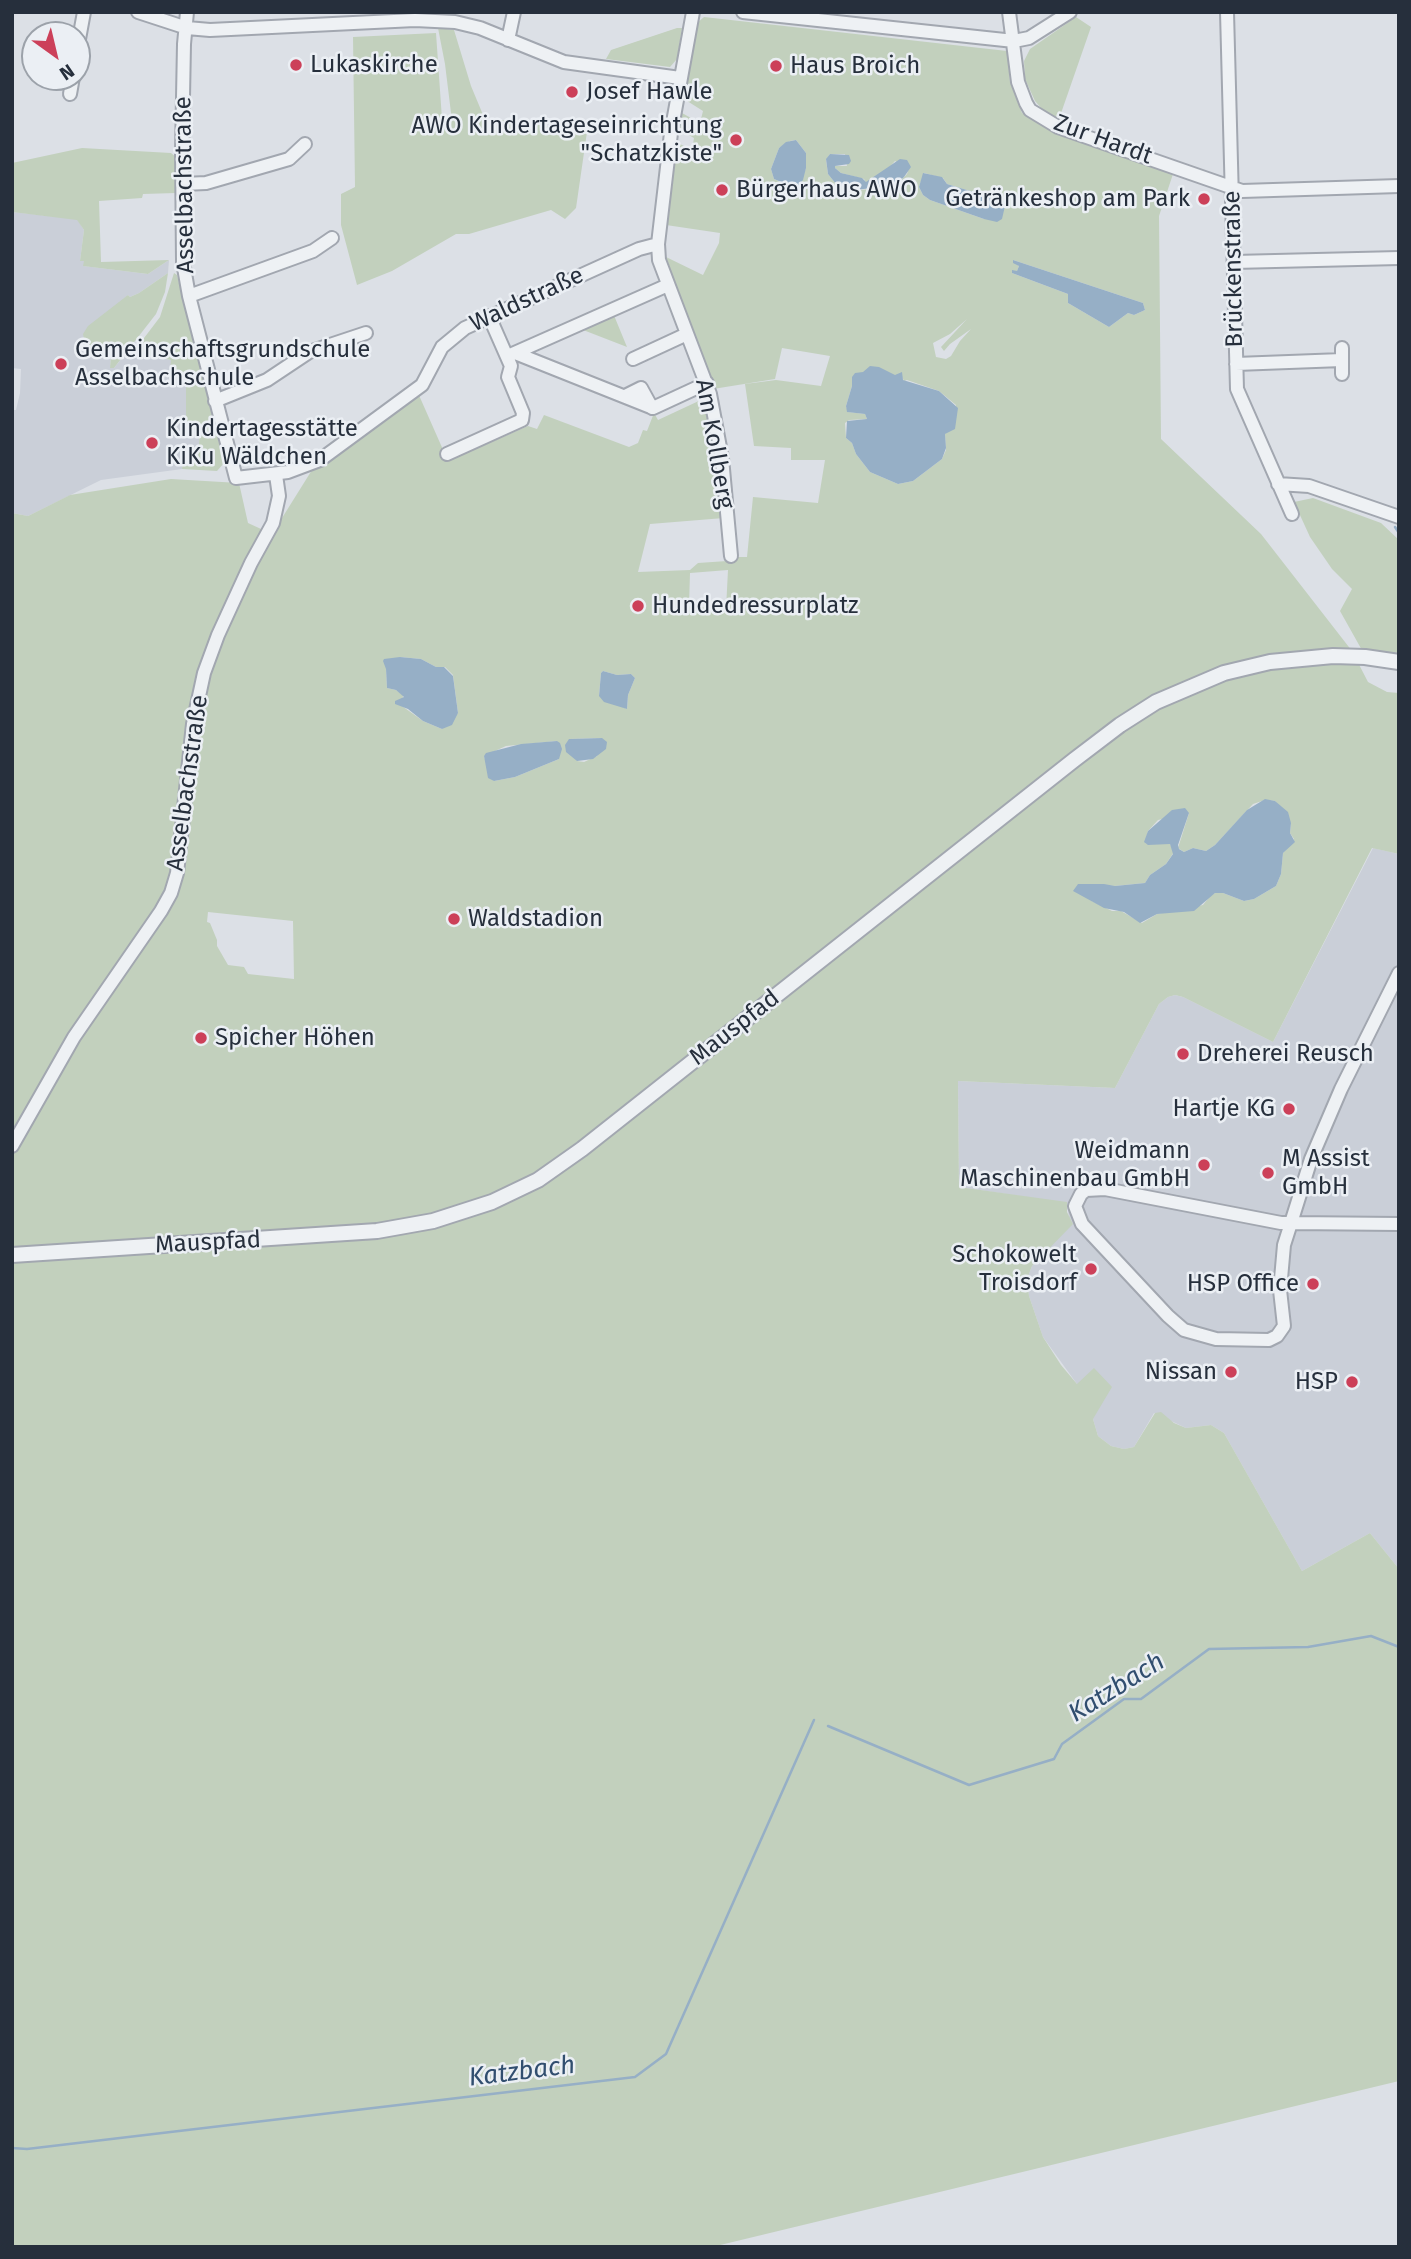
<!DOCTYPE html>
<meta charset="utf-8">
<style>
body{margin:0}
#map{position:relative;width:1411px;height:2259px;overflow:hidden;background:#dce0e6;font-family:"Fira Sans",sans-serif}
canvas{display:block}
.frame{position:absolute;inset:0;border:14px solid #262f3c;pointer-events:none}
.north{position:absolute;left:21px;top:21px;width:70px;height:70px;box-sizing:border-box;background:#ebeff4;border:2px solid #9ca2aa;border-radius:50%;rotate:146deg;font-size:19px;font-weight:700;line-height:28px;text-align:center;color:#262f3c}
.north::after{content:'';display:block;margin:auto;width:24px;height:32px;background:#cc4059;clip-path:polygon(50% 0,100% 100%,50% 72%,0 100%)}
</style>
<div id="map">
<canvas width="1411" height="2259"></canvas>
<div class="frame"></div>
<div class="north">N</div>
</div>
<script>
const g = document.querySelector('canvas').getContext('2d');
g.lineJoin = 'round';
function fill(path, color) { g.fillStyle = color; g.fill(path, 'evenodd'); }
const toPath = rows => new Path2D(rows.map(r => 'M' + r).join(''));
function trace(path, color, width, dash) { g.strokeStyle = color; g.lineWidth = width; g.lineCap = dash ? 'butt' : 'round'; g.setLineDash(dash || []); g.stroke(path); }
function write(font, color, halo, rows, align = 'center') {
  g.font = font + ' "Fira Sans",sans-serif'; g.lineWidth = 5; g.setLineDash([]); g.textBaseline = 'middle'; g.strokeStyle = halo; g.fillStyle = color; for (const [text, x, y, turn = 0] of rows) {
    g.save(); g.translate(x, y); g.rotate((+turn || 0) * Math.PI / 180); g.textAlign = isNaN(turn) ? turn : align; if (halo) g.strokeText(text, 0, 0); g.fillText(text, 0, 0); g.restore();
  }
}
fill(toPath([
 [12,212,77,219,84,230,80,261,84,261,84,266,148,274,169,260,168,273,139,293,130,297,128,295,87,344,87,353,111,356,110,368,114,368,135,342,141,354,171,360,186,372,186,425,200,426,198,459,183,459,182,469,101,480,28,516,12,513,12,410,16,410,20,393,21,369,12,368],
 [1373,848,1399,854,1399,1569,1370,1533,1302,1571,1224,1433,1211,1425,1186,1428,1154,1413,1134,1447,1124,1449,1111,1446,1098,1436,1093,1419,1077,1384,1043,1337,1029,1296,1027,1279,1032,1266,1069,1219,1067,1203,959,1187,958,1081,1115,1088,1159,1004,1168,997,1175,995,1183,997,1273,1042]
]), '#cacfd8');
fill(toPath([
 [704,17,1007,51,1010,82,1022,113,1053,132,1173,174,1159,216,1161,439,1261,534,1352,651,1368,682,1387,692,1399,693,1399,854,1372,848,1273,1042,1183,997,1175,995,1168,997,1159,1004,1115,1088,958,1081,959,1187,1067,1202,1067,1212,1073,1224,1032,1266,1027,1279,1029,1296,1043,1337,1061,1365,1077,1384,1094,1368,1112,1387,1093,1419,1098,1436,1111,1446,1124,1449,1134,1447,1155,1413,1161,1412,1174,1423,1186,1428,1211,1425,1224,1433,1302,1571,1370,1533,1399,1569,1399,2081,712,2247,12,2247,12,513,28,516,70,495,171,479,239,483,248,523,272,534,312,470,418,393,448,461,528,426,537,429,544,415,629,447,638,443,643,430,647,431,654,413,658,420,703,399,722,492,724,518,650,524,638,572,690,570,698,563,727,561,735,557,747,557,753,497,818,503,825,460,791,460,791,448,754,446,745,384,776,380,821,386,830,356,782,348,775,379,713,389,666,257,703,275,719,243,720,233,666,225,678,143,692,150,694,138,680,130,682,113,700,123,703,111,684,99,696,24],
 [796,140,806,153,806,168,800,184,796,188,774,179,771,169,779,148,790,141],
 [830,154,845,154,847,166,835,166,835,168,841,173,864,179,866,183,888,169,895,161,909,168,907,174,897,184,880,189,853,190,836,184,828,174,826,160],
 [924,173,943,178,947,184,999,200,991,219,984,219,930,200,923,195,919,187],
 [1013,260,1143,303,1145,310,1134,315,1128,313,1109,327,1068,303,1068,294,1012,273,1017,271,1019,266],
 [967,319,941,347,944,351,950,344,971,329,960,341,951,356,946,359,936,357,933,343,950,334],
 [895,375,902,377,904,381,907,380,939,391,956,405,956,416,945,434,946,450,942,459,913,481,898,484,870,472,856,454,852,443,846,438,845,423,849,420,867,419,865,414,848,412,846,406,852,386],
 [728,570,726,609,689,606,690,573],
 [400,657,421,659,436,667,445,667,453,675,458,713,442,729,423,721,402,706,403,695,396,690,387,688,386,669],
 [603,671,617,675,631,674,635,678,628,695,627,709,599,695,601,673],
 [602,738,597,756,584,762,577,761,569,739],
 [557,741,559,759,515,777,494,781,487,766,484,756,506,746],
 [1265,800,1275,801,1291,823,1290,833,1294,839,1283,853,1281,874,1276,886,1254,899,1244,901,1223,893,1215,893,1210,896,1203,905,1157,914,1142,923,1121,911,1112,911,1092,901,1085,896,1078,884,1115,886,1145,883,1150,875,1166,864,1174,852,1170,844,1145,843,1148,831,1158,820,1189,813,1178,848,1184,852,1193,848,1206,851,1215,845,1253,804],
 [208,912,293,921,294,979,248,974,244,967,228,965,217,946,217,940,210,923,207,922],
 [1076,17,1091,27,1059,119,1042,109,1035,101,1025,79,1024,61,1030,49],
 [438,28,454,30,471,86,486,122,504,120,587,132,576,208,565,219,551,210,469,234,456,234,392,271,357,285,341,225,341,194,355,187,353,37,436,33,442,119,452,121,445,64],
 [677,28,682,28,677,59,670,67,606,59,611,50],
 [82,148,171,153,177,158,176,193,143,194,142,198,99,201,101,262,169,260,148,274,83,266,84,261,80,261,84,230,77,220,12,212,12,163],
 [168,273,165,292,156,314,114,368,110,368,111,356,87,353,83,334,88,326,128,295,130,297,139,293],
 [174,273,177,275,224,463,217,471,182,469,183,459,198,459,200,427,186,425,186,372,170,371,171,360,141,354,138,346,160,317],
 [613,313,627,347,578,328],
 [1313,498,1381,523,1399,540,1399,656,1363,652,1340,611,1352,589,1332,569,1310,537,1294,502]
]), '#c2d0bd');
fill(toPath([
 [796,140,806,153,806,168,803,180,796,188,774,179,771,169,779,148,786,142],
 [830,154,849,155,851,161,849,164,835,166,835,168,841,173,862,178,866,182,900,159,907,160,911,167,904,177,894,186,853,190,836,184,828,174,826,159],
 [923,173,942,177,947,184,1003,201,1005,206,1002,219,997,222,984,219,930,200,923,195,919,187],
 [1013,260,1143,303,1145,310,1134,315,1128,313,1109,327,1068,303,1068,294,1012,273,1012,270,1017,271,1019,266,1013,263],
 [870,366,879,367,895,375,902,372,903,380,939,391,958,408,955,429,945,434,946,448,942,459,913,481,898,484,870,472,856,454,852,443,846,438,847,421,867,419,865,414,847,412,846,406,852,386,852,377,855,373,863,372],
 [400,657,421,659,436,667,444,667,453,676,458,713,452,725,442,729,423,721,408,709,395,704,395,701,404,697,396,690,387,688,386,669,383,661,384,659],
 [603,671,617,675,631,674,635,678,628,695,627,709,604,702,599,696,601,673],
 [602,738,607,742,606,749,593,759,577,761,566,752,565,745,569,739],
 [557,741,560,743,562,749,559,759,515,777,494,781,488,778,484,756,486,753,521,744],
 [1265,799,1275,801,1288,812,1291,823,1290,833,1295,842,1283,853,1281,874,1276,886,1254,899,1244,901,1223,893,1215,893,1194,911,1157,914,1140,923,1124,912,1104,908,1073,891,1078,884,1104,884,1115,886,1145,883,1150,875,1166,864,1173,854,1170,844,1148,845,1144,842,1148,831,1172,810,1185,808,1189,813,1178,845,1179,849,1184,852,1193,848,1206,851,1215,845,1247,810]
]), '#96afc6');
trace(toPath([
 [1395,527,1399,533],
 [828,1726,969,1785,1054,1759,1062,1744,1124,1699,1141,1699,1209,1649,1308,1647,1371,1636,1399,1647],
 [12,2148,27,2149,635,2077,666,2054,814,1720]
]), '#96afc6', 2.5);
const minor = toPath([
 [138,12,187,28,210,30,415,20,455,22,480,28,564,62,680,78],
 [187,12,184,44,182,150,183,262,189,296,236,478,288,472,320,460,422,385,442,347,465,328,639,249,658,244],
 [693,12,671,133,658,244,659,260,710,394,722,458,731,556],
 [743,12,1014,41,1029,38,1070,12],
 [1009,12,1018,82,1026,103,1030,110,1058,127,1242,191,1399,186],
 [1227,12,1237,389,1292,514],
 [508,40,514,12],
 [77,50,84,12],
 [70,94,73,77],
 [183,184,206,183,289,159,305,144],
 [1234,262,1399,258],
 [189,296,313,251,332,238],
 [1342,348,1342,374],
 [515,353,653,408,707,383],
 [510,355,668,285],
 [633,359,687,334],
 [1236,364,1342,360],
 [625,396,641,388,652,408],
 [215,401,267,380,309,352,366,333],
 [447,454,522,420,523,413,508,377,511,366,489,316],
 [1278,484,1309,486,1399,517],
 [1399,973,1341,1089,1311,1159,1291,1223,1284,1245,1280,1290,1284,1326,1277,1336,1269,1340,1216,1339,1184,1330,1168,1316,1082,1224,1075,1206,1081,1194,1086,1190,1105,1189,1281,1223,1291,1223,1399,1224],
 [12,1146,74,1037,161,911,171,893,177,873,193,724,204,673,218,635,251,563,273,523,279,496,276,475]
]);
const tertiary = toPath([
 [12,1255,377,1231,433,1221,492,1202,538,1180,582,1149,1074,760,1120,725,1156,702,1224,673,1270,662,1333,656,1365,657,1399,662]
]);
trace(minor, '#a2a7b0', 16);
trace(tertiary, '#a2a7b0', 18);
trace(minor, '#eef1f4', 12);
trace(tertiary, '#eef1f4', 14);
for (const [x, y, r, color] of [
 [296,65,7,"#cc4059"],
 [776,66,7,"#cc4059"],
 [572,92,7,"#cc4059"],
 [736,140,7,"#cc4059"],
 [722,190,7,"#cc4059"],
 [1204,199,7,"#cc4059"],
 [61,364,7,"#cc4059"],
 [152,443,7,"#cc4059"],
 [638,606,7,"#cc4059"],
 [454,919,7,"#cc4059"],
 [201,1038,7,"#cc4059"],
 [1183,1054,7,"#cc4059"],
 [1289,1109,7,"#cc4059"],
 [1204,1165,7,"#cc4059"],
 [1268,1173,7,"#cc4059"],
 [1091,1269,7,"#cc4059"],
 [1313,1284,7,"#cc4059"],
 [1231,1372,7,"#cc4059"],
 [1352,1382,7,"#cc4059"]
]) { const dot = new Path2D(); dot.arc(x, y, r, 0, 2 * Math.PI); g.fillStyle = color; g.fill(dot); trace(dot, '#ebeff4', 2.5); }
write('24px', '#262f3c', '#ebeff4', [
 ["Lukaskirche",310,65],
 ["Haus Broich",790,66],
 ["Josef Hawle",586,92],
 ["AWO Kindertageseinrichtung",722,126,"right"],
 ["\"Schatzkiste\"",722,154,"right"],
 ["Bürgerhaus AWO",736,190],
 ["Getränkeshop am Park",1190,199,"right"],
 ["Gemeinschaftsgrundschule",75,350],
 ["Asselbachschule",75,378],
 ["Kindertagesstätte",166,429],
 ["KiKu Wäldchen",166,457],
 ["Hundedressurplatz",652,606],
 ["Waldstadion",468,919],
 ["Spicher Höhen",215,1038],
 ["Dreherei Reusch",1197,1054],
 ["Hartje KG",1275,1109,"right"],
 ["Weidmann",1190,1151,"right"],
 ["Maschinenbau GmbH",1190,1179,"right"],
 ["M Assist",1282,1159],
 ["GmbH",1282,1187],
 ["Schokowelt",1077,1255,"right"],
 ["Troisdorf",1077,1283,"right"],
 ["HSP Office",1299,1284,"right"],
 ["Nissan",1217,1372,"right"],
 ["HSP",1338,1382,"right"]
], 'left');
write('24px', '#262f3c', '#ebeff4', [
 ["Zur Hardt",1103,140,20],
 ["Asselbachstraße",185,185,-91],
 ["Brückenstraße",1234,269,-91],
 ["Waldstraße",527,300,-25],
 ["Am Kollberg",714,444,80],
 ["Asselbachstraße",188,783,-82],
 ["Mauspfad",735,1028,-38],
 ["Mauspfad",208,1243,-3]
]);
write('italic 26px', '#314e6f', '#ebeff4', [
 ["Katzbach",1117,1688,-32],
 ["Katzbach",522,2072,-7]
]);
</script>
